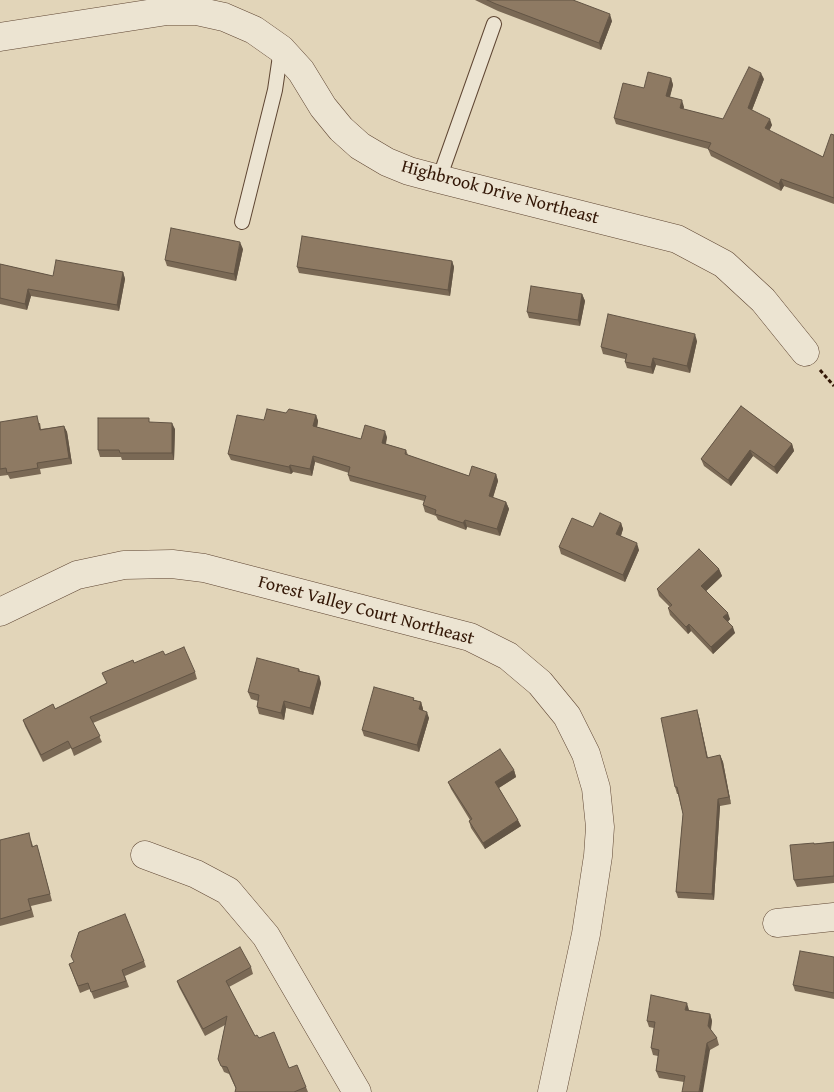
<!DOCTYPE html>
<style>
body{margin:0}
canvas{display:block;background:#e2d5b9}
</style>
<canvas width="834" height="1092"></canvas>
<script>
const g = document.querySelector('canvas').getContext('2d');
g.lineJoin = 'round';
const toPath = rows => new Path2D(rows.map(r => 'M' + r).join(''));
function trace(path, color, width, dash) { g.strokeStyle = color; g.lineWidth = width; g.lineCap = dash ? 'butt' : 'round'; g.setLineDash(dash || []); g.stroke(path); }
function fill(path, color) { g.fillStyle = color; g.fill(path, 'evenodd'); }
function write(font, color, halo, rows, align = 'center') {
  g.font = font + ' "Gentium Book Plus",serif'; g.lineWidth = 4; g.setLineDash([]); g.textBaseline = 'middle'; g.strokeStyle = halo; g.fillStyle = color; for (const [text, x, y, turn = 0] of rows) {
    g.save(); g.translate(x, y); g.rotate((+turn || 0) * Math.PI / 180); g.textAlign = isNaN(turn) ? turn : align; if (halo) g.strokeText(text, 0, 0); g.fillText(text, 0, 0); g.restore();
  }
}
const service = toPath([
 [439,179,494,24],
 [242,222,275,90,281,49]
]);
const minor = toPath([
 [0,37,167,11,197,11,224,17,254,30,281,49,301,71,323,107,341,129,360,146,387,162,409,171,439,179,677,239,724,264,763,300,805,352],
 [0,612,77,575,124,565,172,564,204,568,470,637,508,656,540,683,567,716,586,754,596,788,600,827,598,856,586,934,552,1092],
 [145,855,196,874,228,891,266,936,357,1092],
 [777,923,834,917]
]);
trace(service, '#5f4633', 16);
trace(minor, '#5f4633', 29);
trace(toPath([
 [820,370,834,386]
]), '#331706', 3, [4, 2.5]);
trace(service, '#ece4d2', 14);
trace(minor, '#ece4d2', 28);
fill(toPath([
 [475,0,573,0,612,21,601,50,498,11],
 [671,78,673,85,670,97,684,107,683,109,723,119,764,79,752,110,772,125,769,131,823,157,834,135,834,204,784,186,781,191,711,156,708,149,616,124,614,118,644,88],
 [243,249,236,281,167,266,165,260],
 [452,261,454,267,450,296,299,273,297,267],
 [0,264,53,276,123,272,125,279,119,311,31,296,27,310,0,304],
 [582,294,585,301,580,326,529,318,527,312],
 [697,341,690,373,656,365,653,374,627,368,625,362,625,359,603,354,601,347],
 [741,406,792,444,794,451,777,474,753,456,731,486,704,466,701,459],
 [286,413,316,415,318,421,317,427,361,439,387,437,386,444,406,450,408,455,469,476,496,474,498,481,493,498,506,502,509,509,500,536,467,527,466,530,438,520,436,516,425,512,423,505,424,501,350,481,348,475,349,473,315,462,312,476,293,472,291,474,231,460,228,454,264,420],
 [0,422,40,423,41,429,64,426,67,432,72,464,40,469,41,474,10,479,8,475,0,476],
 [151,422,175,429,174,460,122,460,121,457,100,457,98,450],
 [621,523,623,529,621,536,639,550,625,582,561,554,559,547,593,527],
 [719,569,722,576,706,591,730,619,728,622,735,633,713,654,691,631,688,634,670,615,668,608,670,607,659,596,657,589],
 [165,655,195,672,197,679,93,723,102,742,74,756,71,748,43,762,25,726,23,720,55,709,106,683,134,663],
 [299,669,300,671,319,676,321,683,313,715,286,708,284,720,259,714,257,707,258,701,251,699,248,692],
 [414,698,414,700,421,702,423,709,423,710,429,718,419,752,364,736,362,730],
 [699,717,708,758,720,755,723,762,731,804,720,806,714,900,678,898,676,892,683,814,678,794,677,794,675,787],
 [514,770,516,777,499,788,521,826,485,849,471,828,469,821,470,820,451,789,448,782],
 [0,840,31,840,33,846,39,852,52,901,31,906,34,917,0,926],
 [834,842,834,883,797,887,794,880,814,844],
 [834,957,834,999,795,991,793,985],
 [144,961,146,967,125,976,129,987,94,999,90,989,80,993,69,964],
 [251,967,253,974,229,987,255,1036,259,1038,289,1068,306,1087,308,1092,235,1092,236,1089,229,1074,224,1072,218,1059,225,1025,205,1036,179,987,177,981],
 [689,1010,710,1014,712,1021,711,1030,717,1038,719,1045,710,1050,684,1082,659,1078,656,1071,658,1056,653,1055,651,1048,654,1028,649,1027,647,1021]
]), '#7a6955');
fill(toPath([
 [610,14,612,21,601,50,599,43],
 [761,73,764,79,750,115,748,108],
 [671,78,673,85,668,103,666,96],
 [682,100,684,107,682,115,680,108],
 [770,119,772,125,767,135,765,128],
 [781,179,784,186,781,191,779,184],
 [240,242,243,249,236,281,234,274],
 [452,261,454,267,450,296,448,290],
 [123,272,125,279,119,311,117,305],
 [28,289,31,296,27,310,25,304],
 [582,294,585,301,580,326,578,320],
 [695,334,697,341,690,373,687,366],
 [653,358,656,365,653,374,651,367],
 [316,415,318,421,316,433,313,426],
 [172,423,175,429,174,460,172,453],
 [64,426,67,432,72,464,69,458],
 [385,431,387,437,384,450,382,443],
 [792,444,794,451,777,474,774,467],
 [750,450,753,456,731,486,728,480],
 [313,456,315,462,312,476,310,469],
 [290,465,293,472,291,474,289,467],
 [496,474,498,481,491,503,489,496],
 [506,502,509,509,500,536,497,529],
 [465,520,467,527,466,530,463,523],
 [621,523,623,529,619,541,616,534],
 [637,543,639,550,625,582,623,575],
 [719,569,722,576,704,593,701,586],
 [728,613,730,619,726,624,723,617],
 [689,624,691,631,688,634,686,627],
 [733,627,735,633,713,654,711,647],
 [319,676,321,683,313,715,310,708],
 [284,701,286,708,284,720,281,713],
 [421,702,423,709,421,716,419,709],
 [697,710,699,717,709,765,707,758],
 [427,712,429,718,419,752,417,745],
 [720,755,723,762,731,804,729,797],
 [514,770,516,777,497,789,495,782],
 [718,799,720,806,714,900,712,894],
 [518,820,521,826,485,849,483,843],
 [687,1003,689,1010,688,1016,685,1010],
 [710,1014,712,1021,710,1032,708,1026],
 [707,1043,710,1050,703,1092,699,1092]
]), '#635545');
const building = toPath([
 [487,0,573,0,610,14,599,43,496,4,487,0],
 [749,67,761,73,748,108,770,119,765,128,823,157,831,134,834,135,834,198,781,179,779,184,708,149,711,143,614,118,623,83,644,88,648,72,671,78,666,96,682,100,680,108,723,119,749,67],
 [171,228,240,242,234,274,165,260,171,228],
 [302,236,452,261,448,290,297,267,302,236],
 [56,260,123,272,117,305,28,289,25,304,0,298,0,264,53,276,56,260],
 [531,286,582,294,578,320,527,312,531,286],
 [608,314,695,334,687,366,653,358,651,367,625,362,627,354,601,347,608,314],
 [741,406,792,444,774,467,750,450,728,480,701,459,741,406],
 [267,409,286,413,289,409,316,415,313,426,361,439,365,425,385,431,382,443,406,450,405,454,469,476,472,466,496,474,489,496,506,502,497,529,465,520,463,523,435,514,436,510,423,505,426,496,348,475,350,467,313,456,310,469,290,465,289,467,228,454,237,415,264,420,267,409],
 [37,416,40,430,64,426,69,458,37,463,38,468,7,473,6,468,0,469,0,422,37,416],
 [98,418,149,418,149,422,172,423,172,453,120,453,119,450,98,450,98,418],
 [600,513,621,523,616,534,637,543,623,575,559,547,572,518,593,527,600,513],
 [699,549,719,569,701,586,728,613,723,617,733,627,711,647,689,624,686,627,668,608,672,605,657,589,699,549],
 [184,647,195,672,90,717,100,736,72,749,68,741,41,755,23,720,53,704,55,709,107,683,102,673,133,660,134,663,163,651,165,655,184,647],
 [257,658,299,669,298,671,319,676,310,708,284,701,281,713,257,707,259,695,248,692,257,658],
 [374,687,414,698,413,700,421,702,419,709,427,712,417,745,362,730,374,687],
 [697,710,707,758,720,755,729,797,718,799,712,894,676,892,683,814,677,787,675,787,661,718,697,710],
 [500,749,514,770,495,782,518,820,483,843,469,821,472,819,448,782,500,749],
 [29,833,32,847,37,845,50,894,28,899,31,910,0,919,0,840,29,833],
 [834,842,834,876,794,880,790,845,814,843,814,844,834,842],
 [125,914,144,961,122,970,126,981,91,992,88,983,78,986,69,964,74,962,71,956,79,932,125,914],
 [240,947,251,967,226,981,255,1036,257,1035,259,1038,274,1032,289,1068,297,1065,306,1087,294,1092,235,1092,236,1088,227,1067,221,1066,218,1059,227,1016,203,1029,177,981,240,947],
 [800,951,834,957,834,993,793,985,800,951],
 [651,995,687,1003,685,1010,710,1014,708,1026,717,1038,707,1043,699,1092,682,1092,685,1076,656,1071,659,1050,651,1048,655,1022,647,1021,651,995]
]);
fill(building, '#8e7a63');
trace(building, '#635545', 1);
write('18px', '#331706', '#ece4d2', [
 ["Highbrook Drive Northeast",500,193,15],
 ["Forest Valley Court Northeast",366,611,15]
]);
</script>
